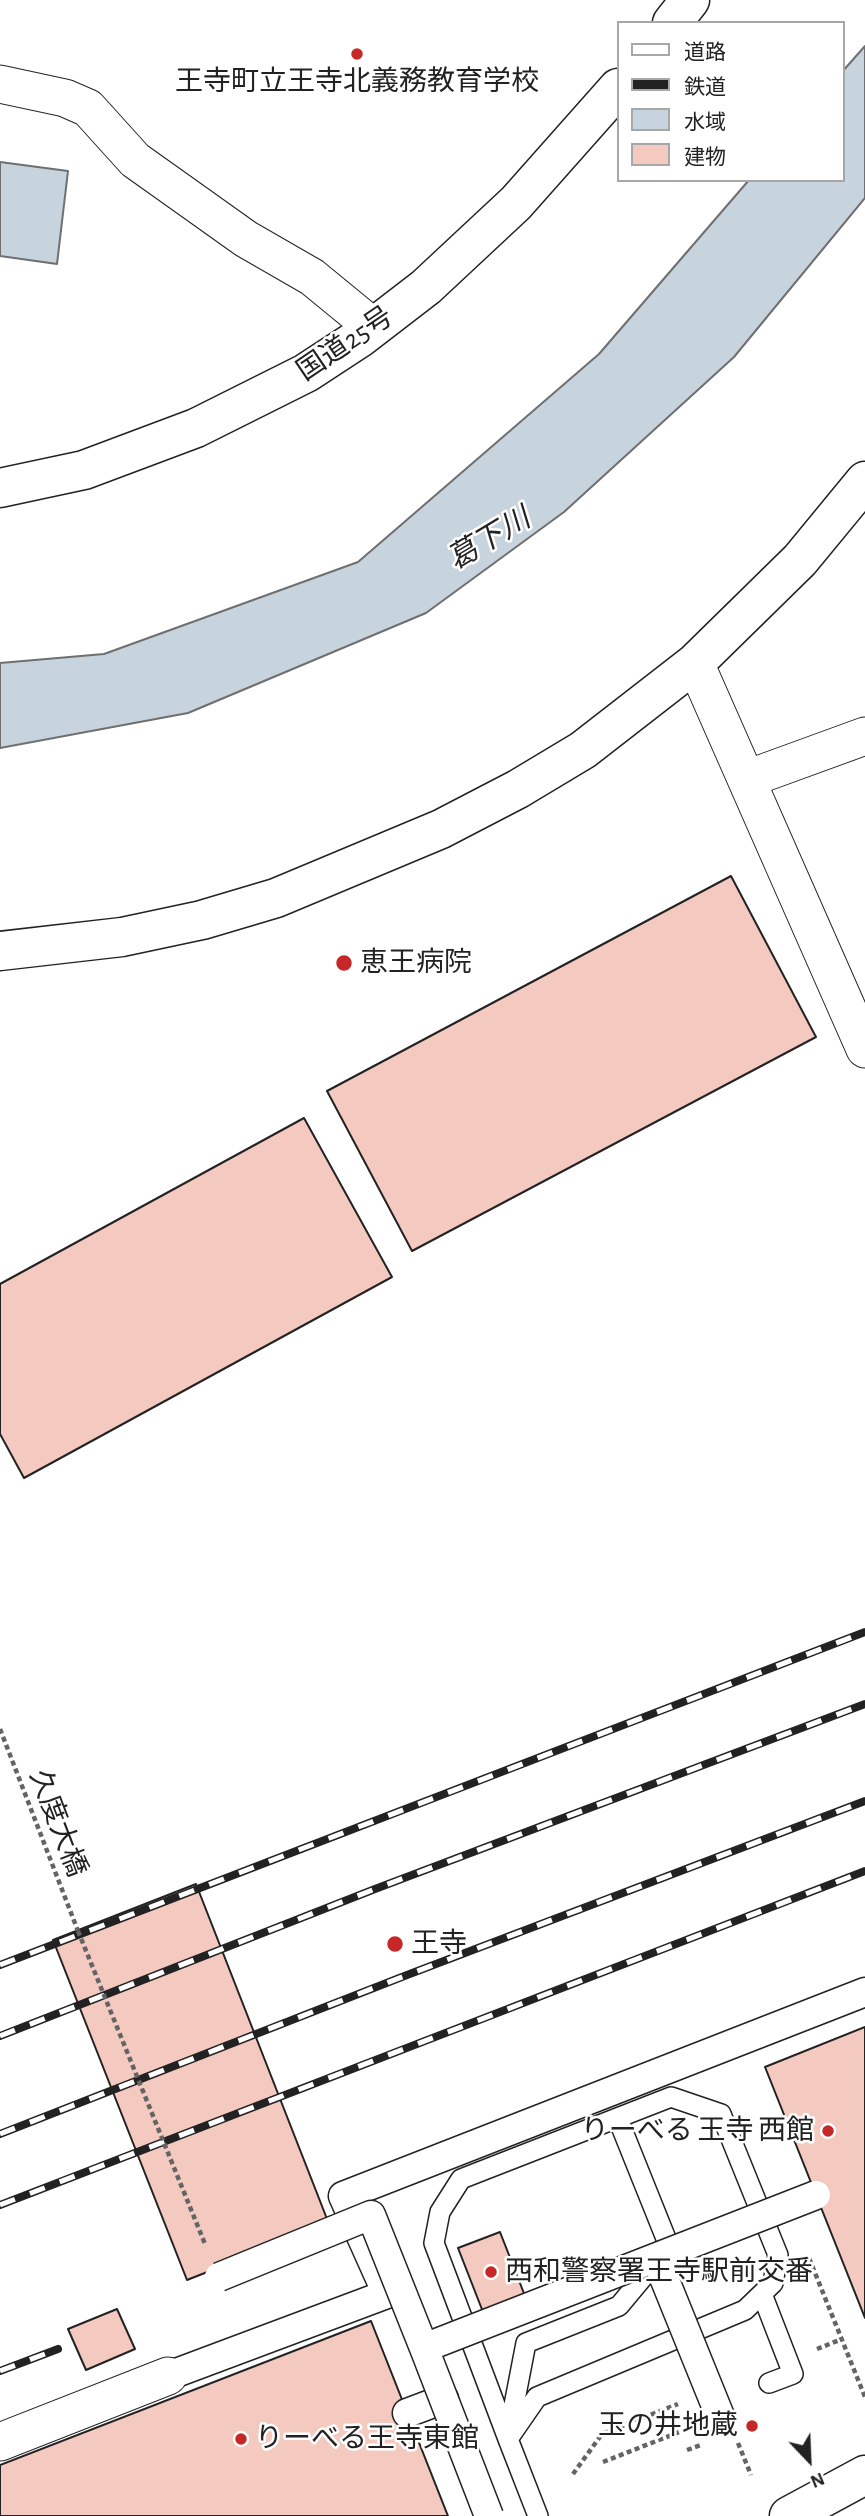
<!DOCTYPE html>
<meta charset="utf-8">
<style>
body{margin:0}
#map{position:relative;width:865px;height:2516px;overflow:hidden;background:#fff;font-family:"Alegreya Sans","Noto Sans JP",sans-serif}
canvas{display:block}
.legend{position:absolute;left:617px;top:21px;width:228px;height:161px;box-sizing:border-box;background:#fff;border:2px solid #a7a7a7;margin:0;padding:9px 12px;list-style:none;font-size:21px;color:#222}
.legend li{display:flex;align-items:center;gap:14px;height:35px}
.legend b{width:35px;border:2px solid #a7a7a7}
.north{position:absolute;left:774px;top:2425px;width:70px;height:70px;-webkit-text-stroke:5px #fff;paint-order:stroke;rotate:157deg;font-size:19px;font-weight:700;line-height:28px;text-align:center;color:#222}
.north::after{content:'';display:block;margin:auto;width:24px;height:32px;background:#222;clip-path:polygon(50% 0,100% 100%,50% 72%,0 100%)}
</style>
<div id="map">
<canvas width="865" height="2516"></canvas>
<ul class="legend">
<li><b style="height:9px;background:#fff"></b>道路</li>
<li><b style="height:9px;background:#222"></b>鉄道</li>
<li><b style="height:19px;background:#c7d3dd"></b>水域</li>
<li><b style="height:19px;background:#f3c9c0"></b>建物</li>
</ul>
<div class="north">N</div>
</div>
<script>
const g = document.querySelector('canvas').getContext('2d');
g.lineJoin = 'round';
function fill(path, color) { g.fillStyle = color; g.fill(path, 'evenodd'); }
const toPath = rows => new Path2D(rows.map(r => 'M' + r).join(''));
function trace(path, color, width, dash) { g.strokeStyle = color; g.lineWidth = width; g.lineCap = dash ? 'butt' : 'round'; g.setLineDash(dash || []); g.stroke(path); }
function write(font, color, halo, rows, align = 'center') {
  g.font = font + ' "Alegreya Sans","Noto Sans JP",sans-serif'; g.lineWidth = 5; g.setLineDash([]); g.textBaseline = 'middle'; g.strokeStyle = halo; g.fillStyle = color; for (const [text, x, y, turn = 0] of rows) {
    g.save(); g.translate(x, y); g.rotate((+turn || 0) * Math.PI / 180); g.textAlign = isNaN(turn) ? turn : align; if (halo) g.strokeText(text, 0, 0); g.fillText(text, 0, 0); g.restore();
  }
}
const water = toPath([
 [865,46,865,198,734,357,564,512,426,613,188,713,0,748,0,663,104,654,358,562,599,354,749,180,842,180,842,72,865,46],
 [0,162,68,171,57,264,0,256,0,162]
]);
fill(water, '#c7d3dd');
trace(water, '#6f6f6f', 2);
const building = toPath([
 [731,876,816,1037,412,1251,327,1091,731,876],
 [304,1118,392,1277,24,1478,0,1434,0,1284,304,1118],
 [196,1884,329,2224,187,2280,53,1940,196,1884],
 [865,2027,865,2318,765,2067,865,2027],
 [500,2232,525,2296,483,2312,458,2248,500,2232],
 [117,2309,135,2349,86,2370,68,2329,117,2309],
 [371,2321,448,2516,0,2516,0,2465,371,2321]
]);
fill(building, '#f3c9c0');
trace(building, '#222', 2);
const service = toPath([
 [762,2294,793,2374,769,2383],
 [509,2431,526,2343,619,2306,669,2246,618,2119],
 [508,2439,537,2397,745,2310,773,2283,778,2255,721,2114,671,2097,461,2179,440,2212,434,2243,508,2439,538,2516]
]);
const pedestrian = toPath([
 [168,2376,387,2294,343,2196,865,1992],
 [407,2413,444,2399]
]);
const minor = toPath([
 [0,84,65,98,88,108,135,160,246,239,312,277,373,327],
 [695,663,865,1049],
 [747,779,865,736],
 [0,2442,168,2376]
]);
const tertiary = toPath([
 [0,951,122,937,202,920,276,898,441,829,518,789,583,750,695,663,800,560,865,481]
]);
const secondary = toPath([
 [789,2516,865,2475]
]);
const trunk = toPath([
 [672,23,690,0],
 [0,488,84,470,196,428,306,373,361,337,426,287,516,203,618,88]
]);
trace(service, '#222', 22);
trace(pedestrian, '#222', 31);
trace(minor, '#222', 39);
trace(tertiary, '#222', 41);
trace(secondary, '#222', 41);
trace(trunk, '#222', 41);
trace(toPath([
 [0,1729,78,1931],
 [809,2258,865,2397],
 [817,2349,842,2339],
 [738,2443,751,2475],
 [687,2450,701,2445],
 [603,2462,687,2429],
 [573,2474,602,2434,678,2404]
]), '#646464', 4.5, [5, 3.5]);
trace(service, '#fff', 19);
trace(pedestrian, '#fff', 28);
trace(minor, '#fff', 37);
trace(tertiary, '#fff', 38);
trace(secondary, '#fff', 38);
trace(trunk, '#fff', 38);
const rail = toPath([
 [0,1965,865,1632],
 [0,2036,375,1889,865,1704],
 [0,2134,407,1975,865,1801],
 [0,2205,865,1871],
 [0,2371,58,2349]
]);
trace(rail, '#222', 8);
trace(rail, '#fff', 5, [16]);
const pedestrianBridge = toPath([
 [656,2258,720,2416],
 [219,2277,371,2215,424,2348],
 [489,2516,424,2348,816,2195]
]);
trace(pedestrianBridge, '#222', 31, []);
trace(toPath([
 [78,1931,205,2244]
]), '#646464', 4.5, [5, 3.5]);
trace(pedestrianBridge, '#fff', 28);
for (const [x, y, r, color] of [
 [357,54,7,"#c62828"],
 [344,963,9,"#c62828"],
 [395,1944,9,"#c62828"],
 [828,2131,7,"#c62828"],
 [491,2272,7,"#c62828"],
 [752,2426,7,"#c62828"],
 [241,2439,7,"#c62828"]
]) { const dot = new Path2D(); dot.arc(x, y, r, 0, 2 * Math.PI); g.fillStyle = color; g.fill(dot); trace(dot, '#fff', 2.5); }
write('28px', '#222', '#fff', [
 ["王寺町立王寺北義務教育学校",357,82,"center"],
 ["恵王病院",360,963],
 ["王寺",411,1944],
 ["りーべる 王寺 西館",814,2131,"right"],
 ["西和警察署王寺駅前交番",505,2272],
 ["玉の井地蔵",738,2426,"right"],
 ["りーべる王寺東館",255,2439]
], 'left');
write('28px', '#222', '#fff', [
 ["国道25号",345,344,-34],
 ["久度大橋",58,1823,69]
]);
write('italic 30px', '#222', '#fff', [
 ["葛下川",489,539,-31]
]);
</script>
